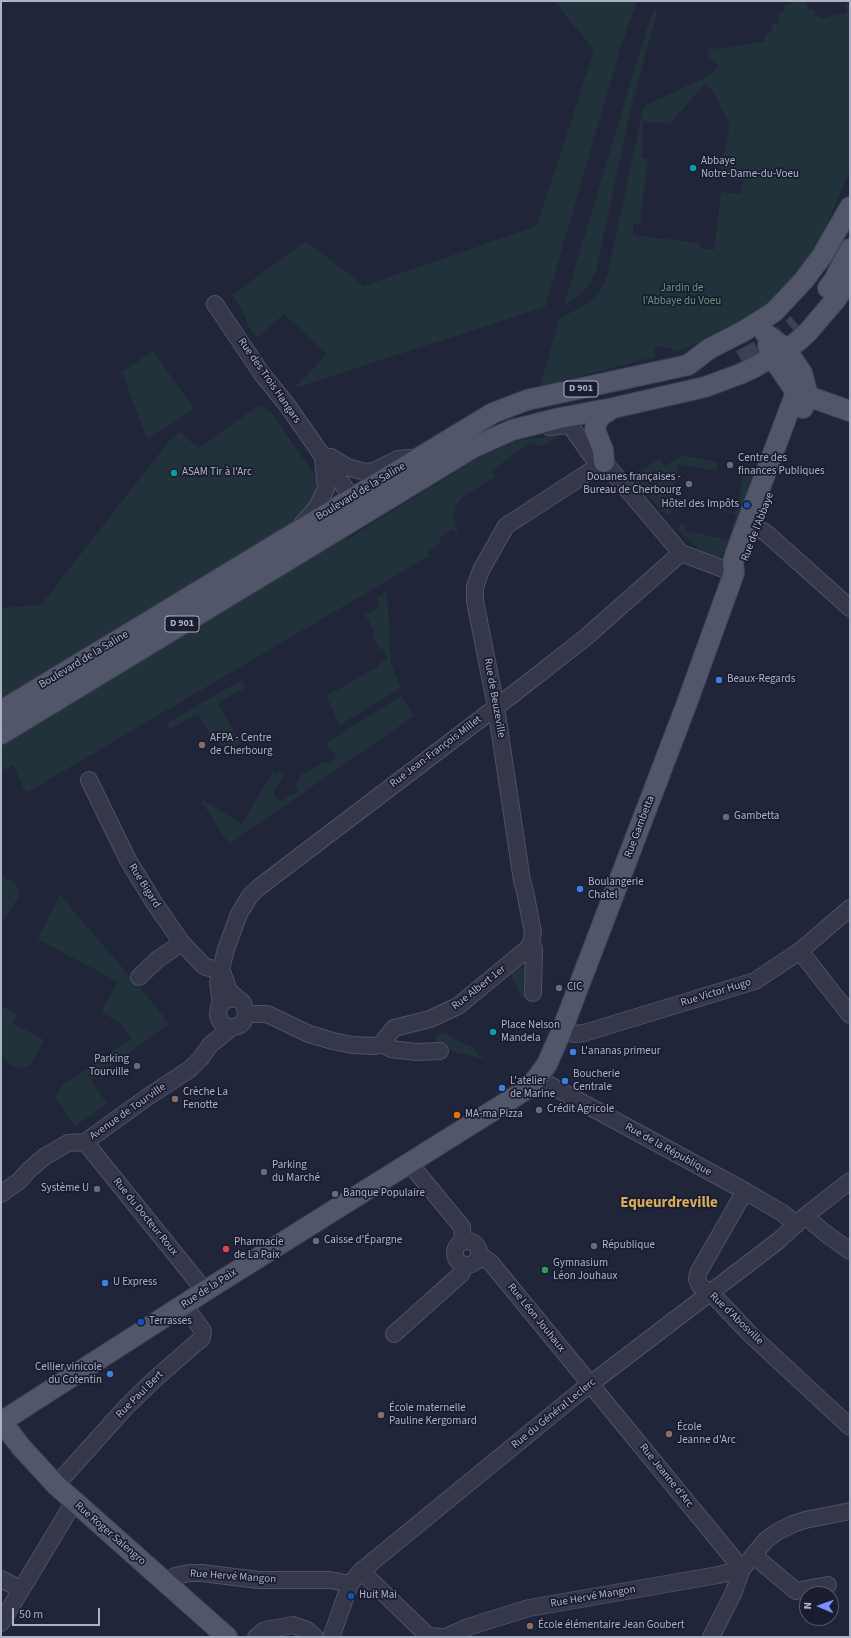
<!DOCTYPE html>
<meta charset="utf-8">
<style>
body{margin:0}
#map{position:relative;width:851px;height:1638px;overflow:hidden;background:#20253a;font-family:"Source Sans 3",sans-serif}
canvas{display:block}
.frame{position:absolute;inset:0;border:2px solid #aeb2c7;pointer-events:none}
.north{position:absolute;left:799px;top:1586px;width:40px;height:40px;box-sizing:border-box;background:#191d2f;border:1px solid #55596c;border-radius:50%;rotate:272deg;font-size:11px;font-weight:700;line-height:16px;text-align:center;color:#aeb2c7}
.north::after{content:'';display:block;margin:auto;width:14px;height:18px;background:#7d91fd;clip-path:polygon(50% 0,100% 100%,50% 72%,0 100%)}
.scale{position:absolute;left:12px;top:1608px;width:88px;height:18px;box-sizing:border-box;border:2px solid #aeb2c7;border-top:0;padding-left:5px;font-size:12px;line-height:14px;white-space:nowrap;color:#aeb2c7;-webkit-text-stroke:3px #191d2f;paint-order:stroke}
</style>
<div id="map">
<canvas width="851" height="1638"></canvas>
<div class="frame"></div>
<div class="north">N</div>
<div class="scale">50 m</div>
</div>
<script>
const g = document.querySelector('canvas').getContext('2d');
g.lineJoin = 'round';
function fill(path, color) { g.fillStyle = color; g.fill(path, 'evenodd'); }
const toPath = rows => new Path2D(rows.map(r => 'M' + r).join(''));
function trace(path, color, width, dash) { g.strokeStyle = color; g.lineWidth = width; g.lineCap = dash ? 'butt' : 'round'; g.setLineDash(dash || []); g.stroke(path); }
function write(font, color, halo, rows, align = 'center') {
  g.font = font + ' "Source Sans 3",sans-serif'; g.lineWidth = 3.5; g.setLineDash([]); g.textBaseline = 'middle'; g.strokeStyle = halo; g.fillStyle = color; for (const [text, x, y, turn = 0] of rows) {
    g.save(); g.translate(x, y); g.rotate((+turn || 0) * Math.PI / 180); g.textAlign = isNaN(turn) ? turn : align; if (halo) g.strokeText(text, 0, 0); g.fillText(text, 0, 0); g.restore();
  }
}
fill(toPath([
 [554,1,637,1,621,46,545,307,298,387,296,385,327,354,284,314,257,338,248,325,241,307,232,295,306,241,364,286,537,226,594,50],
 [791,1,806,1,808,10,813,9,815,17,819,16,820,19,847,12,845,4,850,5,850,171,820,240,807,261,784,290,760,313,714,337,673,352,671,348,655,347,654,357,540,387,559,319,590,302,600,290,607,277,643,109,646,105,704,78,720,66,708,56,707,49,727,48,765,41,765,34,772,32,771,24,779,23,778,13,785,12,784,5,791,4],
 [705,84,712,90,730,124,719,177,743,181,741,194,721,192,714,250,699,248,700,243,633,235,633,224,640,225,648,159,642,158,643,121,669,124],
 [655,8,657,11,630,113,596,271,591,282,582,293,564,304,646,31],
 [153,351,194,409,147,439,122,372],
 [260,406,271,412,316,477,317,482,316,492,346,540,493,449,499,448,514,441,560,435,543,446,530,443,491,471,495,477,470,492,461,499,457,504,453,516,459,534,457,535,453,529,439,539,441,543,427,552,429,556,26,793,13,765,1,771,1,608,41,605,169,441,179,432,199,448,255,408],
 [682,455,718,462,716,471,679,464,671,498,683,501,682,505,674,504,671,514,667,515,631,479,659,458,665,466],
 [753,469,759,470,727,549,720,557,713,558,705,555,679,530,679,525,680,523,686,525,685,531,729,540,736,514,704,507,704,505,736,512,743,479,738,471,749,472],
 [387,592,391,662,400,688,340,725,326,696,379,666,378,664,388,659,382,648,379,649,371,634,375,632,365,615,380,607,377,597],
 [242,680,245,688,218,703,240,742,234,752,212,739,198,714,170,729,167,723],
 [401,696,414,716,229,844,201,801,203,800,242,824,273,772,277,775,279,771,284,774,273,793,279,802,298,792,295,785,302,774,325,762,330,764,336,754,326,747,331,740],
 [1,875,15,883,19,890,20,894,3,922,1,921],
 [60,895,157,1008,169,1024,91,1080,107,1104,75,1126,55,1098,63,1083,70,1080,132,1038,118,1022,101,1012,118,982,38,939],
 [516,967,527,968,527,975,523,975,523,988,530,997,521,997,510,972],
 [1,1006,17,1014,13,1023,44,1040,32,1063,27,1067,22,1068,11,1065,1,1056],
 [443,1032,462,1043,475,1048,478,1055,489,1061,442,1048,436,1041,436,1035]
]), '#22323b');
trace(toPath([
 [741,360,777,340,797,324]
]), '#3c4156', 20, [20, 10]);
const minor = toPath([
 [215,304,262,374,287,405,359,508],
 [549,427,567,425,572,428,591,455,595,459,604,462,681,553,734,573],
 [323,458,331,457,347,467,365,472,374,471,398,459,420,457],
 [302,524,317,507,326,489,323,458],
 [756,528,765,532,850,608],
 [89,780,128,860,155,904,182,943,202,964,206,967,222,971],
 [531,943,534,949,533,993],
 [800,951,850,1015],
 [223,974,229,991,243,1003,247,1014,243,1022,240,1025,231,1028,224,1025,220,1021,218,1015,219,1007,221,1004,224,1001,232,998,240,1000],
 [139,977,158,959,182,943],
 [221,1004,218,982,226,949,239,914,250,896,258,888,512,695,585,638,681,553],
 [247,1014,267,1014,309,1034,333,1041,352,1045,375,1046,381,1044,391,1049,416,1052,440,1051],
 [562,1030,574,1034,584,1033,755,981,800,951,850,908],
 [381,1044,394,1028,430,1019,458,1006,527,949,531,943,533,933,525,891,522,881,496,707,475,601,475,587,481,570,506,526,604,462],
 [537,1078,745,1191,784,1214,796,1225],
 [85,1142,205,1291],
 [410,1164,462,1227,463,1242],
 [745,1191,698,1273,697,1279,700,1286,710,1292,751,1335,850,1427],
 [1,1194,19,1181,29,1170,44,1157,68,1143,85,1142,149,1096,190,1069,201,1058,210,1045,231,1028],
 [805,1216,825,1233,850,1251],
 '455 1253a12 12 0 1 1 24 0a12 12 0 1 1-24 0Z',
 [394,1334,461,1274,466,1265],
 [56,1485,127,1406,156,1378,202,1338,203,1331,184,1305],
 [753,1555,796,1591,828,1585],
 [361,1571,428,1636,442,1637],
 [1,1579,20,1589],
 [166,1583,175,1576,189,1573,202,1573,259,1580,330,1580,350,1584],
 [1,1623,74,1502],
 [332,1635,350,1584,361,1571,576,1395,778,1241,805,1216,850,1181],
 [256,1637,265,1630,293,1625,307,1630,315,1637],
 [446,1637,468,1627,529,1608,718,1575,742,1569,491,1263,479,1254],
 [711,1637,733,1594,742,1569,766,1540,777,1532,793,1524,805,1520,850,1511]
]);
const major = toPath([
 [828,288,834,280,850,249],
 [765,333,786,349,802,373,808,396,803,408],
 [768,345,772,357,796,392],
 [796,392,850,411],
 [604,462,603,450,595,430,597,421,602,415,613,408],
 [1,711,493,413,527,400,688,365,709,349,744,331,774,312,804,280,822,256,850,207],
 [1,734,474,447,512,430,560,418,613,408,705,387,740,374,755,367,797,342,808,332,837,298,850,276],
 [1,1422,205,1291,502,1105,525,1090,537,1078,547,1064,562,1030,687,703,734,573,733,562,736,552,796,392],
 [2,1422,21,1447,56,1485,227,1637]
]);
trace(minor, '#4e5265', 18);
trace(major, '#3d4154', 22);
trace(minor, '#34384a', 16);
trace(major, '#51566b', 20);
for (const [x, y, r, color] of [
 [693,168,4,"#0f9aa8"],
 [730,465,4,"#5c6f8a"],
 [174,473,4,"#0f9aa8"],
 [689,484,4,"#5c6f8a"],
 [747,505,4,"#1a4fb4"],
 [719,680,4,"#3f7fe0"],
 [202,745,4,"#8d6e63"],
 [726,817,4,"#5c6f8a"],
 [580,889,4,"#3f7fe0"],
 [559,988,4,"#5c6f8a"],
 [493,1032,4,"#0f9aa8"],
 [573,1052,4,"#3f7fe0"],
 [137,1066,4,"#5c6f8a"],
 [565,1081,4,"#3f7fe0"],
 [502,1088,4,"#3f7fe0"],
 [175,1099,4,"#8d6e63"],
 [539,1110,4,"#5c6f8a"],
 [457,1115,4,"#e8710a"],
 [264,1172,4,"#5c6f8a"],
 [97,1189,4,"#5c6f8a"],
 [335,1194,4,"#5c6f8a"],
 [316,1241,4,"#5c6f8a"],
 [594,1246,4,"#5c6f8a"],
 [226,1249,4,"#e0444e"],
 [545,1270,4,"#2e9e5b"],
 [105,1283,4,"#3f7fe0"],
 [141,1322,4,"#1a4fb4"],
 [110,1374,4,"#3f7fe0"],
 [381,1415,4,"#8d6e63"],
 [669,1434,4,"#8d6e63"],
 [351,1596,4,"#1a4fb4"],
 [530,1626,4,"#8d6e63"]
]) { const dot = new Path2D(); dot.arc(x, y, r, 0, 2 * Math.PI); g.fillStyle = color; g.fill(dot); trace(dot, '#191d2f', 1.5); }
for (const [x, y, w] of [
 [581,389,34],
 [182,624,34]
]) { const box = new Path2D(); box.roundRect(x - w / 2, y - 8, w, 16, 3); g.fillStyle = '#191d2f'; g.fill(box); trace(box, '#aeb2c7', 1); }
write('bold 10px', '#aeb2c7', null, [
 ["D 901",581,389],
 ["D 901",182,624]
]);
write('11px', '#aeb2c7', '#191d2f', [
 ["Abbaye",701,162],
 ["Notre-Dame-du-Voeu",701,175],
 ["Centre des",738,459],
 ["finances Publiques",738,472],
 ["ASAM Tir à l'Arc",182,473],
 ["Douanes françaises -",681,478,"right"],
 ["Bureau de Cherbourg",681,491,"right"],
 ["Hôtel des Impôts",739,505,"right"],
 ["Beaux-Regards",727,680],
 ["AFPA - Centre",210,739],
 ["de Cherbourg",210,752],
 ["Gambetta",734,817],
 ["Boulangerie",588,883],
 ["Chatel",588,896],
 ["CIC",567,988],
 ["Place Nelson",501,1026],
 ["Mandela",501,1039],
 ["L'ananas primeur",581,1052],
 ["Parking",129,1060,"right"],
 ["Tourville",129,1073,"right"],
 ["Boucherie",573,1075],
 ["Centrale",573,1088],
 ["L'atelier",510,1082],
 ["de Marine",510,1095],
 ["Crèche La",183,1093],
 ["Fenotte",183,1106],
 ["Crédit Agricole",547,1110],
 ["MA-ma Pizza",465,1115],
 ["Parking",272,1166],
 ["du Marché",272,1179],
 ["Système U",89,1189,"right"],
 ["Banque Populaire",343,1194],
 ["Caisse d'Épargne",324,1241],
 ["Pharmacie",234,1243],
 ["de La Paix",234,1256],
 ["République",602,1246],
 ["Gymnasium",553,1264],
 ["Léon Jouhaux",553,1277],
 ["U Express",113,1283],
 ["Terrasses",149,1322],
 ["Cellier vinicole",102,1368,"right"],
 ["du Cotentin",102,1381,"right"],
 ["École maternelle",389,1409],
 ["Pauline Kergomard",389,1422],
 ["École",677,1428],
 ["Jeanne d'Arc",677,1441],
 ["Huit Mai",359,1596],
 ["École élémentaire Jean Goubert",538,1626]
], 'left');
write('11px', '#64997c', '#191d2f', [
 ["Jardin de",682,289],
 ["l'Abbaye du Voeu",682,302]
]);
write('11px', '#aeb2c7', '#191d2f', [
 ["Rue des Trois Hangars",269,381,55],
 ["Boulevard de la Saline",361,492,-31],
 ["Rue de l'Abbaye",758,527,-69],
 ["Boulevard de la Saline",84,660,-31],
 ["Rue de Beuzeville",494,698,80],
 ["Rue Jean-François Millet",436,752,-37],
 ["Rue Gambetta",640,827,-69],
 ["Rue Bigard",144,886,58],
 ["Rue Albert 1er",479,988,-38],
 ["Rue Victor Hugo",716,993,-17],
 ["Avenue de Tourville",128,1112,-35],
 ["Rue de la République",668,1150,29],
 ["Rue du Docteur Roux",145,1217,51],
 ["Rue de la Paix",209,1289,-33],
 ["Rue Léon Jouhaux",536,1318,51],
 ["Rue d'Abosville",736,1319,44],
 ["Rue Paul Bert",140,1395,-45],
 ["Rue du Général Leclerc",554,1414,-39],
 ["Rue Jeanne d'Arc",666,1476,51],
 ["Rue Roger Salengro",110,1534,41],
 ["Rue Hervé Mangon",233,1577,4],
 ["Rue Hervé Mangon",593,1597,-10]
]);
write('bold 15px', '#d9ad57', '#191d2f', [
 ["Equeurdreville",669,1204]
]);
</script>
